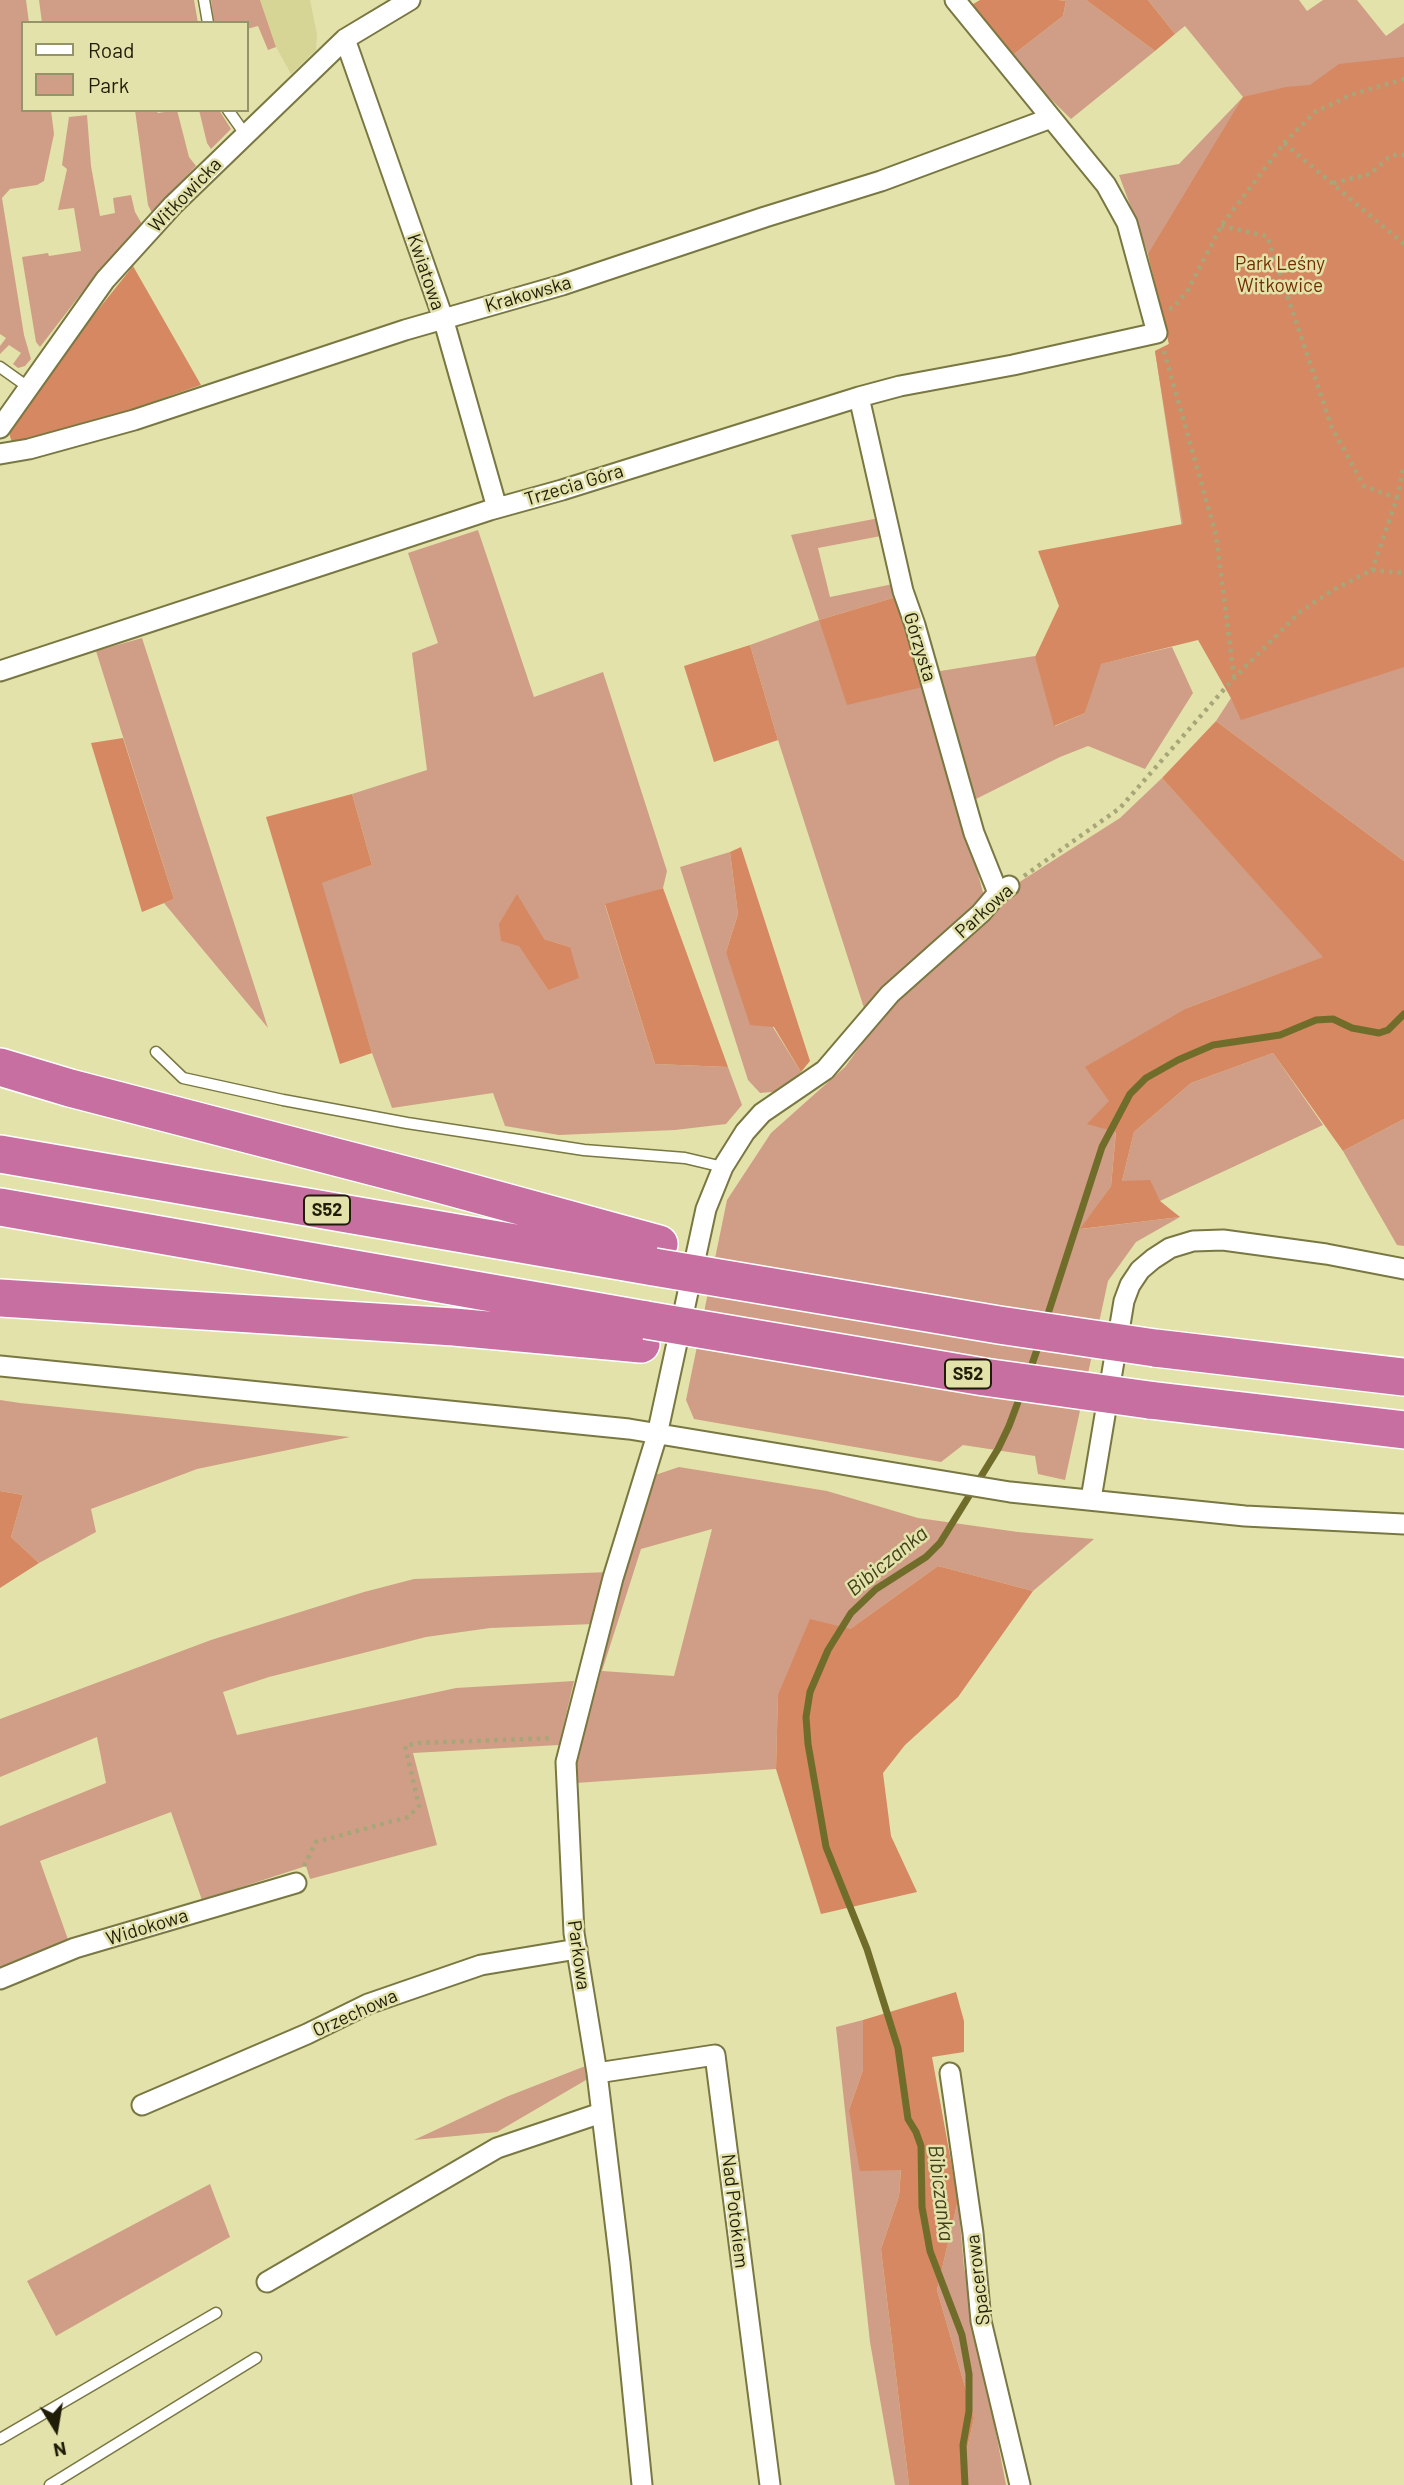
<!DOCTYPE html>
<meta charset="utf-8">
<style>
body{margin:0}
#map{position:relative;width:1404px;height:2485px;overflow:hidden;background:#e3e2aa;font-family:Barlow,sans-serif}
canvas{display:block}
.legend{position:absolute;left:21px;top:21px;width:228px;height:91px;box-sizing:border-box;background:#e3e2aa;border:2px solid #959369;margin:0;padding:9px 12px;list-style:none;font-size:21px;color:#1f1d08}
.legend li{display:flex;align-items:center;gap:14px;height:35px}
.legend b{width:35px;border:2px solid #959369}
.north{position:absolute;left:21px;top:2394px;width:70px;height:70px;-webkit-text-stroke:5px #e3e2aa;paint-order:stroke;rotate:169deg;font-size:19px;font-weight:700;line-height:28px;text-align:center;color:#1f1d08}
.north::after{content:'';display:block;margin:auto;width:24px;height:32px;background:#1f1d08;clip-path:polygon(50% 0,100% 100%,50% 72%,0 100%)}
</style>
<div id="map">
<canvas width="1404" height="2485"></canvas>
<ul class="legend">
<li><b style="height:9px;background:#fff"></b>Road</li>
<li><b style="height:19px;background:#d09e86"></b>Park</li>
</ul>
<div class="north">N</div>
</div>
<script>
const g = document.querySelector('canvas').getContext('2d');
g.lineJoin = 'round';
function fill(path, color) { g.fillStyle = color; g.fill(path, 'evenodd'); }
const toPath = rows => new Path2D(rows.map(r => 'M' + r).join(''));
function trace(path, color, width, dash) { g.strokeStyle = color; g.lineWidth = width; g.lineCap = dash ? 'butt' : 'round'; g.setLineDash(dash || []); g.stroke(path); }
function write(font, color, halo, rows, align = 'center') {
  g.font = font + ' Barlow,sans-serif'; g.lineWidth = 5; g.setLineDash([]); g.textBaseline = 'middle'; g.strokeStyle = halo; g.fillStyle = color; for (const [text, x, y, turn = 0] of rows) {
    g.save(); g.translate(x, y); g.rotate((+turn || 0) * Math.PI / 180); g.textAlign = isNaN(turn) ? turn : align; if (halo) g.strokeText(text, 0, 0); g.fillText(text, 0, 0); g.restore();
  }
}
fill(toPath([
 [260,0,310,0,317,34,316,50,291,74,276,47]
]), '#d7d595');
fill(toPath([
 [0,0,26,0,29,23,23,23,23,110,51,110,54,134,44,181,37,185,10,189,2,198,24,335,31,359,25,366,18,368,13,364,21,353,9,345,0,354,0,346,6,338,0,334],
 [39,0,194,0,198,23,42,23],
 [211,0,260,0,276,47,268,50,258,26,247,29,247,23,214,23],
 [1058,0,1086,0,1155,51,1071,119,1009,58,1063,16,1066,1],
 [1148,0,1299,0,1307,11,1323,0,1357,0,1386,36,1404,23,1404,861,1216,721,1231,698,1199,640,1155,351,1169,344,1148,254,1119,175,1179,164,1243,97,1185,26,1175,34],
 [135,110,156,110,158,113,177,110,189,157,196,166,152,213,148,205],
 [199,110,219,110,231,129,211,149,207,143],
 [87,115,91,166,100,216,115,213,113,198,131,195,135,212,142,224,97,273,40,347,36,342,22,257,48,253,49,256,81,251,74,208,58,210,67,169,62,165,69,117],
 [879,518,881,536,818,548,830,597,893,584,896,597,819,620,927,686,984,896,864,1008,778,740,750,645,819,620,791,535],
 [478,530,534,697,603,672,667,871,663,888,605,905,655,1064,728,1067,742,1105,726,1124,675,1130,559,1135,505,1126,493,1093,392,1108,372,1053,321,883,372,865,352,794,427,770,412,653,438,643,408,553],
 [544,939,570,947,548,990,519,945],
 [142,638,268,1028,164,903,174,899,96,651],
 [1172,647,1193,693,1145,769,1088,746,1060,757,972,801,934,672,1035,656,1055,726,1085,713,1100,664],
 [1162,778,1324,957,1187,1008,1109,1101,1116,1131,1111,1186,1081,1229,1180,1217,1136,1242,1108,1281,1065,1480,1038,1474,1035,1456,963,1445,941,1462,694,1419,686,1400,727,1200,771,1133,845,1067,898,995,1021,881,1120,818],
 [730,852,738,914,726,952,801,1072,783,1091,760,1093,748,1080,680,867],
 [1273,1053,1323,1125,1160,1201,1122,1181,1134,1132,1191,1083],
 [1404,1119,1404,1246,1397,1245,1343,1151],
 [0,1400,20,1403,350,1437,197,1469,91,1509,96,1532,39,1563,11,1537,23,1495,0,1491],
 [679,1467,827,1491,918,1518,1018,1532,1094,1539,1033,1591,938,1566,850,1629,778,1695,776,1769,576,1783,577,1760,601,1671,625,1555,649,1477],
 [712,1529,674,1676,602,1671,641,1549],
 [611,1572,594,1624,490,1628,426,1637,269,1677,223,1692,237,1735,456,1688,574,1681,559,1745,413,1753,437,1845,310,1879,306,1866,202,1900,171,1812,40,1861,70,1945,0,1972,0,1826,106,1783,97,1737,0,1777,0,1719,211,1640,364,1592,414,1579],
 [863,2020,863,2070,849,2110,901,2169,899,2196,881,2249,909,2485,895,2485,870,2342,836,2027],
 [588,2065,586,2080,497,2132,414,2140,506,2097],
 [210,2184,230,2237,56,2336,27,2281],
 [958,2200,964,2267,1006,2485,965,2485,962,2471,974,2418,937,2290]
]), '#d09e86');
fill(toPath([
 [980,0,1058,0,1066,1,1063,16,1009,58,968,7],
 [1086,0,1148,0,1175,34,1155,51],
 [1404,57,1404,667,1241,720,1231,698,1198,640,1101,664,1085,713,1054,726,1035,657,1059,606,1038,551,1183,524,1155,351,1169,344,1148,254,1243,97,1286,87,1310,85,1339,64],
 [133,266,201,385,87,425,12,443,9,433,58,360],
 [896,597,927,686,847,705,819,620],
 [750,645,778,740,714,762,684,666],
 [1216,721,1404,861,1404,1119,1343,1151,1273,1053,1191,1083,1134,1132,1122,1181,1150,1180,1160,1201,1180,1217,1080,1229,1111,1186,1116,1132,1087,1124,1109,1101,1085,1067,1187,1008,1323,957,1162,778],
 [123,738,174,899,142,912,91,743],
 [352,794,372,865,322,883,372,1053,340,1064,266,817],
 [741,847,810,1061,801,1072,774,1027,750,1025,726,952,738,914,730,852],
 [663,888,728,1067,655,1064,605,904],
 [517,894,544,939,570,947,579,978,548,990,519,946,501,941,499,924],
 [0,1491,23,1495,11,1537,39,1563,0,1588],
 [938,1566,1033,1591,958,1697,905,1745,883,1773,891,1836,917,1892,821,1914,776,1769,778,1695,810,1619,850,1629],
 [956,1992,964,2021,964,2052,932,2057,958,2200,937,2290,974,2418,962,2471,965,2485,909,2485,881,2249,899,2196,901,2170,860,2171,849,2110,863,2070,863,2020]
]), '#d58862');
trace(toPath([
 [1046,1320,1102,1147,1130,1094,1146,1078,1178,1060,1213,1045,1280,1035,1316,1020,1333,1019,1352,1028,1379,1033,1388,1030,1404,1014],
 [1029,1373,1040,1341],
 [965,2485,963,2445,969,2411,969,2374,962,2335,930,2251,922,2207,921,2146,916,2132,908,2119,898,2048,867,1949,826,1847,808,1744,806,1717,810,1692,828,1650,851,1613,876,1589,926,1557,940,1543,998,1449,1009,1426,1021,1394]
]), '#706d2a', 7);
const service = toPath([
 [204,0,208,23],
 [228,110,245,134],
 [0,367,28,387],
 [156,1052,183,1078,283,1100,407,1123,545,1144,584,1150,685,1158,723,1167],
 [0,2439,216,2313],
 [50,2485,256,2358]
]);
const minor = toPath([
 [345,39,443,318,497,508],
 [859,397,903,591,915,625,974,833,998,893],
 [0,428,105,280,173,205,345,39,410,0],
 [0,454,29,449,134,420,405,330,562,285,765,217,881,181,1051,118],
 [0,671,490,510,562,490,859,397,900,386,1013,365,1157,333,1127,223,1106,185,955,0],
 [0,1366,629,1429,1010,1492,1245,1516,1404,1524],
 [1091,1499,1124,1301,1130,1285,1140,1270,1153,1259,1170,1248,1193,1241,1223,1240,1326,1254,1404,1269],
 [0,1979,75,1948,296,1883],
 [597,2073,715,2055,770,2485],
 [950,2073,973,2233,981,2321,1020,2485],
 [142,2105,307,2034,368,2004,481,1965,577,1949],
 [267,2282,497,2148,601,2113],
 [642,2485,620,2263,597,2073,574,1933,566,1762,613,1578,657,1435,706,1209,723,1167,745,1132,762,1113,825,1070,890,994,981,913,998,893,1009,886]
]);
const motorway = toPath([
 [0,1067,70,1088,432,1182,659,1244],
 [0,1154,654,1267],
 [0,1207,646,1320],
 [0,1298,454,1327,641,1344],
 [1155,1348,1404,1377],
 [1149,1400,1404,1430]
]);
trace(service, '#797742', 13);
trace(minor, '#797742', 23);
trace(motorway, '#fff', 40);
trace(toPath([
 [1284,143,1315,112,1351,95,1404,79],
 [1333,183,1370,174,1388,158,1397,154,1404,155],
 [1221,226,1267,236,1332,428,1364,486,1397,498,1372,570],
 [1169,309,1174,307,1188,290,1221,226,1284,143,1404,244],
 [1164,351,1216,535,1234,677],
 [1397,498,1404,465],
 [1024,876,1120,808,1234,678,1301,611,1333,590,1372,570,1404,573],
 [304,1866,316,1842,408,1817,419,1806,405,1746,418,1743,554,1738]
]), '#a7a678', 4.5, [3.5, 5]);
trace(service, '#fff', 10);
trace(minor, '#fff', 19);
trace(motorway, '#c86fa1', 37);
const motorwayBridge = toPath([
 [654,1267,999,1325,1155,1348],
 [646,1320,984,1377,1149,1400]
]);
trace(motorwayBridge, '#fff', 40, []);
trace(motorwayBridge, '#c86fa1', 37);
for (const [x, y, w] of [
 [327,1210,46],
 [968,1374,46]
]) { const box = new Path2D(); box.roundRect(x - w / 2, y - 14.5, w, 29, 5); g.fillStyle = '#e3e2aa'; g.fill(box); trace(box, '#1f1d08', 2); }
write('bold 18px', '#1f1d08', null, [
 ["S52",327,1210],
 ["S52",968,1374]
]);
write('19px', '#1f1d08', '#e3e2aa', [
 ["Witkowicka",185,195,-46],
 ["Kwiatowa",426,272,71],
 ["Krakowska",528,294,-16],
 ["Trzecia Góra",574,485,-17],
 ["Górzysta",920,647,73],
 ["Parkowa",984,911,-42],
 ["Widokowa",147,1927,-17],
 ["Parkowa",579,1955,82],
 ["Orzechowa",355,2013,-24],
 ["Nad Potokiem",735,2211,83],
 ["Spacerowa",978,2280,-97]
]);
write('19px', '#732d00', '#e3e2aa', [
 ["Park Leśny",1280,264],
 ["Witkowice",1280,286]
]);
write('italic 21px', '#41401b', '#e3e2aa', [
 ["Bibiczanka",887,1561,-39],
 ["Bibiczanka",941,2193,83]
]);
</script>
